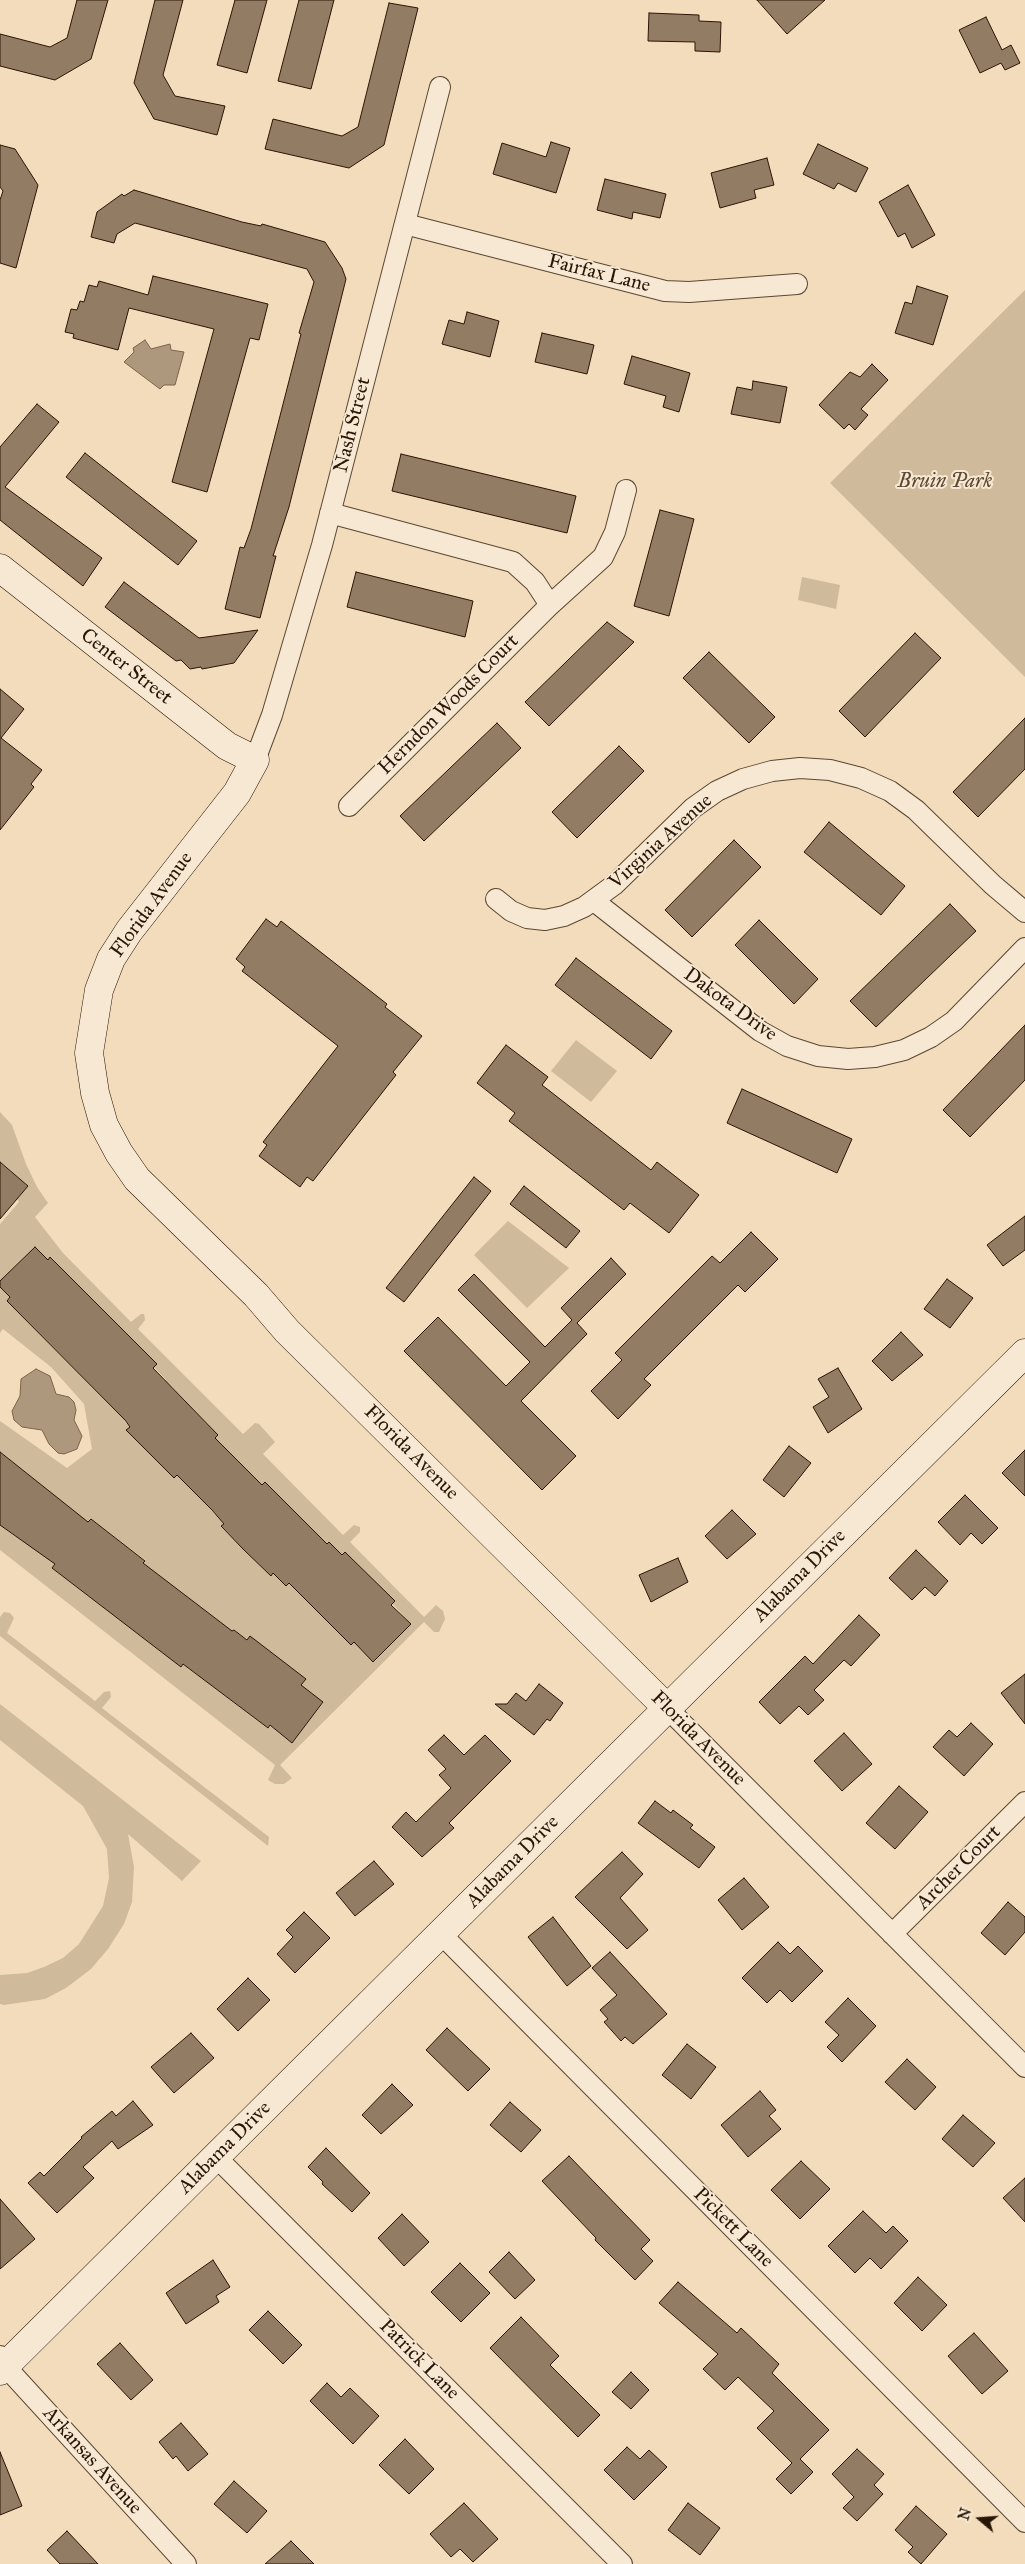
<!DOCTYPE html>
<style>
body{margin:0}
#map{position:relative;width:1025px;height:2564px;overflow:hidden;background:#f2dcbb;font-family:"IM FELL Great Primer",serif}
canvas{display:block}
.north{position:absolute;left:955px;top:2494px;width:50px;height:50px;-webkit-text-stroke:4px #f7e8d3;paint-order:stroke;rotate:288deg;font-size:14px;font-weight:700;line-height:20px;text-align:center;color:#291505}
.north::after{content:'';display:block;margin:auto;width:18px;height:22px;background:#291505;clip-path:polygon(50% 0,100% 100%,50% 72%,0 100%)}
</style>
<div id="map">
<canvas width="1025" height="2564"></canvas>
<div class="north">N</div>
</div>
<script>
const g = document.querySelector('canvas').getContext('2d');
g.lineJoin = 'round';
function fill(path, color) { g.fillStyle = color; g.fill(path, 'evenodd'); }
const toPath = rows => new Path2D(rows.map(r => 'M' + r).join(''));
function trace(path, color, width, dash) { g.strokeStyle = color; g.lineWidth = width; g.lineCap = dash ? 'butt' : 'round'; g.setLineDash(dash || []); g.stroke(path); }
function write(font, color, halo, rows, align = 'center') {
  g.font = font + ' "IM FELL Great Primer",serif'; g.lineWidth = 4; g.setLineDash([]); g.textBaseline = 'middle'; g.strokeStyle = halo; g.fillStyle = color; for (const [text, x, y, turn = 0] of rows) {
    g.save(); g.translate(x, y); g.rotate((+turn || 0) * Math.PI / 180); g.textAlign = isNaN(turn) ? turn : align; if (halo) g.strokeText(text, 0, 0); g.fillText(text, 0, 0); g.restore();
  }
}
fill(toPath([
 [1025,290,1025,677,830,483],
 [802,577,840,585,836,609,798,600],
 [576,1040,617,1071,591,1102,551,1071],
 [0,1112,12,1125,26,1164,37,1187,48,1203,35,1217,63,1253,131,1322,141,1314,144,1314,145,1320,138,1329,243,1434,255,1423,259,1424,275,1442,263,1454,343,1535,354,1525,360,1527,360,1532,350,1542,424,1617,436,1605,443,1611,445,1619,439,1632,434,1632,424,1622,280,1765,292,1778,284,1784,275,1784,268,1780,275,1765,0,1550,0,1525,16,1537,50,1492,0,1452,0,1421,67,1468,92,1449,84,1404,51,1367,3,1329,0,1333,0,1287,10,1297,7,1301,54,1349,113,1408,128,1417,124,1421,130,1427,126,1430,174,1478,177,1475,190,1487,227,1450,215,1438,218,1435,171,1386,162,1383,166,1380,51,1257,48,1260,35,1247,0,1281,0,1224,19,1202,17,1199,28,1186,0,1162],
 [249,1472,262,1485,265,1482,324,1548,342,1555,345,1552,411,1624,374,1662,354,1642,351,1645,301,1595,291,1580,273,1573,271,1576,221,1527,224,1524,211,1510],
 [91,1519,145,1560,143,1563,217,1620,230,1634,234,1630,305,1679,301,1685,323,1703,292,1742,270,1725,267,1728,212,1686,201,1671,197,1675,183,1664,181,1667,52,1568],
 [508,1221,569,1268,527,1308,474,1255],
 [4,1612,10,1613,14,1618,7,1633,95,1701,104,1692,110,1691,111,1697,102,1708,269,1837,268,1846,0,1636,0,1617],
 [0,1704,201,1861,182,1881,128,1834,134,1867,132,1902,124,1924,108,1949,91,1969,66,1988,45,1999,4,2005,0,2004,0,1975,27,1973,44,1967,63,1958,79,1944,103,1906,109,1878,107,1849,83,1806,0,1740]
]), '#d0ba9c');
const water = toPath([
 [145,340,151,349,170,344,171,350,184,352,175,385,164,385,160,389,124,362,134,352,133,348,145,340],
 [36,1369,50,1376,56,1394,69,1397,74,1402,76,1410,74,1420,82,1436,77,1449,64,1454,58,1453,49,1444,42,1430,22,1427,14,1420,12,1411,20,1396,21,1379,36,1369]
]);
fill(water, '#ae987d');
trace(water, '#79644d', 1);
const building = toPath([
 [77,0,108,0,91,59,55,80,0,66,0,34,50,47,67,38,77,0],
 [155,0,183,0,163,75,175,96,225,106,217,135,154,119,134,83,155,0],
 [235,0,267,0,247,73,217,65,235,0],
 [299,0,334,0,311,89,278,81,299,0],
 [757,0,825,0,787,34,757,0],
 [389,3,418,8,384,145,349,168,265,149,273,119,342,136,358,127,389,3],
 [649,13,699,15,699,21,721,22,720,52,695,51,695,42,648,41,649,13],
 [986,17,1002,50,1011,45,1020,63,1005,70,1001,63,980,73,959,30,986,17],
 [551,142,570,148,556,193,493,174,502,143,546,157,551,142],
 [818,144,868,168,856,192,838,183,834,189,803,174,818,144],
 [0,145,15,149,38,185,16,268,0,263,0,200,3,191,0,187,0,145],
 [767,158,774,185,754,190,756,198,720,208,711,173,767,158],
 [605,179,666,194,660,218,633,212,632,219,597,210,605,179],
 [908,185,935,235,912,248,905,233,898,237,879,202,908,185],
 [134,190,242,222,261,226,262,224,325,242,342,268,346,279,289,507,273,556,276,556,260,618,225,609,240,547,244,548,251,529,301,334,299,333,314,282,307,269,135,223,117,234,114,243,91,237,97,212,122,194,124,196,134,190],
 [153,276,268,304,259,340,250,338,207,492,172,482,214,329,129,308,118,350,73,338,74,334,65,332,71,309,77,310,80,301,84,302,89,285,97,287,99,281,148,295,153,276],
 [917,286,948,296,933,345,895,333,905,302,912,304,917,286],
 [467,312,499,321,490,357,442,344,449,320,464,324,467,312],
 [542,333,594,345,587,374,535,362,542,333],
 [632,356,690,373,679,412,663,407,666,396,624,384,632,356],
 [872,364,888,380,861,409,868,415,855,430,849,424,844,429,819,405,850,372,860,377,872,364],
 [753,381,787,387,780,423,731,414,737,387,752,390,753,381],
 [37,404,59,422,5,487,102,558,83,586,0,520,0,447,37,404],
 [85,453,197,541,178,565,66,477,85,453],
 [401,454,576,496,567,533,392,491,401,454],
 [660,510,694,519,669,616,634,606,660,510],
 [356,572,473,601,465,637,347,607,356,572],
 [124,582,199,638,258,630,234,663,202,669,201,667,190,669,181,660,176,661,105,607,124,582],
 [607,622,634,642,549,726,525,702,607,622],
 [915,633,941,658,865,737,839,711,915,633],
 [709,652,775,717,749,743,683,678,709,652],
 [0,689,24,709,1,738,42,770,31,784,34,787,0,830,0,689],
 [1025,718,1025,769,978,817,953,792,1025,718],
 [497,723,521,748,424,841,400,816,497,723],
 [619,746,644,771,577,838,552,812,619,746],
 [829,822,905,886,881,915,804,852,829,822],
 [734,840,761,867,692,937,665,910,734,840],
 [950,904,976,931,876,1027,850,1001,950,904],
 [266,919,277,927,281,921,387,1004,385,1007,422,1036,393,1072,396,1075,313,1181,307,1177,300,1187,259,1156,267,1145,263,1142,338,1046,242,971,245,967,236,959,266,919],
 [759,920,818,979,794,1004,735,945,759,920],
 [576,958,672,1031,651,1059,555,985,576,958],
 [1025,1025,1025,1080,970,1137,943,1110,1025,1025],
 [506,1045,548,1077,542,1085,651,1170,657,1162,699,1195,669,1233,630,1203,624,1210,509,1121,515,1113,477,1083,506,1045],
 [742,1089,852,1139,837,1173,727,1123,742,1089],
 [0,1162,28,1186,0,1219,0,1162],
 [474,1177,491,1191,404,1302,386,1288,474,1177],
 [524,1186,580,1231,566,1248,510,1204,524,1186],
 [1025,1216,1025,1250,1003,1266,987,1245,1025,1216],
 [751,1232,778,1259,745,1292,738,1285,644,1379,651,1385,618,1419,591,1391,622,1360,615,1353,712,1256,720,1263,751,1232],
 [35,1247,48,1260,50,1257,157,1364,153,1368,218,1435,215,1438,262,1485,265,1482,327,1544,329,1542,342,1555,345,1552,395,1601,391,1605,411,1624,373,1662,354,1642,351,1645,289,1583,286,1586,273,1573,271,1576,243,1549,221,1526,224,1524,212,1510,177,1475,174,1478,126,1430,130,1427,125,1420,7,1301,10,1297,0,1287,0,1281,35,1247],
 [611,1258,626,1274,577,1323,587,1334,521,1401,576,1456,542,1490,404,1351,438,1317,506,1386,530,1362,458,1290,474,1274,545,1347,572,1320,561,1308,611,1258],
 [947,1279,973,1298,950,1328,924,1309,947,1279],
 [901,1332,923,1355,892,1381,872,1361,901,1332],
 [838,1368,862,1409,828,1433,813,1407,829,1397,818,1379,838,1368],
 [789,1446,811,1463,784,1497,763,1480,789,1446],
 [1025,1450,1025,1496,1002,1473,1025,1450],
 [0,1452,88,1522,91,1519,145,1561,143,1563,232,1631,234,1630,247,1640,250,1636,306,1679,301,1685,323,1702,292,1743,270,1725,268,1728,183,1664,181,1667,52,1568,55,1564,0,1525,0,1452],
 [965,1495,998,1528,982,1544,971,1533,960,1545,938,1522,965,1495],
 [732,1510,756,1534,727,1559,705,1536,732,1510],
 [916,1550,948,1581,935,1596,925,1587,912,1600,889,1578,916,1550],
 [678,1558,688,1582,651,1602,639,1575,678,1558],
 [859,1615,880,1635,851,1666,844,1660,814,1690,824,1700,808,1715,799,1706,780,1724,759,1702,805,1656,813,1664,859,1615],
 [1025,1674,1025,1724,1001,1693,1025,1674],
 [539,1684,563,1703,550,1721,547,1719,534,1735,495,1704,507,1704,516,1693,526,1701,539,1684],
 [971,1723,993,1744,964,1776,933,1747,949,1730,957,1737,971,1723],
 [844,1733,872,1764,842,1791,814,1761,844,1733],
 [444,1735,464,1755,485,1735,511,1761,449,1823,454,1828,422,1857,392,1827,406,1812,416,1822,451,1788,439,1775,446,1769,428,1750,444,1735],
 [899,1786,928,1812,895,1849,866,1823,899,1786],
 [655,1801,671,1813,673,1810,693,1825,690,1828,715,1847,699,1868,638,1823,655,1801],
 [622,1852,643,1874,620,1898,648,1930,627,1949,575,1897,622,1852],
 [374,1861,394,1884,355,1916,336,1893,374,1861],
 [744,1878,769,1907,742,1930,718,1900,744,1878],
 [1008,1902,1025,1917,1025,1932,1005,1955,981,1933,1008,1902],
 [304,1912,330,1938,295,1973,277,1954,293,1937,286,1930,304,1912],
 [553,1917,591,1966,567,1986,528,1937,553,1917],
 [778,1942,790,1954,798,1946,823,1971,792,2002,780,1990,767,2003,742,1978,778,1942],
 [610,1952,667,2014,633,2044,625,2037,621,2041,604,2022,608,2019,600,2010,617,1995,592,1968,610,1952],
 [248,1978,270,2000,238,2031,217,2009,248,1978],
 [848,1998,876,2026,842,2062,827,2047,839,2035,825,2022,848,1998],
 [447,2028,490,2069,468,2091,426,2050,447,2028],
 [191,2033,214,2058,174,2093,151,2067,191,2033],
 [687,2044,716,2067,691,2099,662,2075,687,2044],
 [907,2059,936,2087,915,2110,885,2082,907,2059],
 [392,2084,413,2105,381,2134,362,2115,392,2084],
 [760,2091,776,2110,769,2116,781,2129,748,2157,721,2125,760,2091],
 [133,2101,153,2125,118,2149,112,2141,83,2167,94,2178,57,2213,28,2183,40,2172,44,2176,82,2138,81,2137,112,2111,116,2116,133,2101],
 [510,2102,541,2130,521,2152,490,2125,510,2102],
 [963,2115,995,2143,973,2167,942,2139,963,2115],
 [326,2148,370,2193,352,2212,322,2184,323,2182,308,2167,326,2148],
 [569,2156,650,2240,641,2249,653,2261,635,2280,595,2240,596,2238,542,2181,569,2156],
 [801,2161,830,2189,800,2219,771,2190,801,2161],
 [1025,2178,1025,2222,1003,2198,1025,2178],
 [0,2199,35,2239,0,2269,0,2199],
 [863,2211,886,2233,893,2226,908,2241,881,2269,870,2258,855,2273,828,2246,863,2211],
 [402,2214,429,2242,404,2266,378,2238,402,2214],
 [509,2252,535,2280,515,2299,489,2272,509,2252],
 [213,2260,230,2287,216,2296,219,2302,186,2324,166,2293,213,2260],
 [460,2263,490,2293,461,2322,431,2292,460,2263],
 [918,2277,947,2305,922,2331,894,2303,918,2277],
 [678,2282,737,2333,741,2328,779,2364,772,2373,829,2430,800,2459,813,2472,791,2494,776,2479,792,2463,757,2428,774,2411,738,2377,725,2390,703,2369,718,2354,659,2303,678,2282],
 [268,2311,302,2345,283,2364,249,2330,268,2311],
 [521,2317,559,2356,550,2365,600,2415,578,2437,490,2348,521,2317],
 [974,2333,1008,2371,982,2394,948,2356,974,2333],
 [120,2343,153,2380,131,2400,97,2364,120,2343],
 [631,2372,649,2390,631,2409,612,2392,631,2372],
 [327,2383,341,2397,350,2388,379,2416,353,2444,310,2401,327,2383],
 [181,2423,208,2454,188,2471,176,2456,173,2459,159,2442,181,2423],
 [405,2439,434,2469,409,2494,379,2465,405,2439],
 [627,2447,640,2459,649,2450,667,2467,634,2500,604,2470,627,2447],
 [857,2449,884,2474,874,2485,883,2494,857,2521,843,2508,854,2497,832,2474,857,2449],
 [0,2452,22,2506,0,2515,0,2452],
 [234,2481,267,2511,247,2533,214,2504,234,2481],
 [464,2503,498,2539,473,2562,460,2549,451,2557,430,2534,464,2503],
 [688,2503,720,2528,700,2555,668,2530,688,2503],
 [916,2506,947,2534,921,2564,908,2552,913,2547,895,2530,916,2506],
 [67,2531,98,2564,60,2564,47,2550,67,2531],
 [291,2541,314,2564,265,2564,291,2541]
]);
fill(building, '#927c64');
trace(building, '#291505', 1);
const street = toPath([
 [405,224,665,291,689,292,797,284],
 [330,513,513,562,535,582,550,605],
 [255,760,272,715,322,545,440,87],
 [349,806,550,605,603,557,615,532,626,490],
 [496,899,511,911,527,918,545,920,564,916,584,907,614,885,693,808,717,791,743,779,772,771,800,768,830,770,861,778,890,791,916,810,993,885,1025,912],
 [594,901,760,1031,787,1046,818,1056,848,1059,875,1057,904,1050,931,1037,954,1021,1025,948],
 [667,1708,1025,2067],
 [441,1934,1025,2522],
 [892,1934,1025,1802],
 [216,2157,622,2564],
 [0,2356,5,2366,186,2564]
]);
const secondary = toPath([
 [0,568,227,746,255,760,237,793,129,931,111,959,99,990,89,1053,95,1093,104,1125,119,1153,137,1179,256,1295,287,1331,667,1708],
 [0,2371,1025,1353]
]);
trace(street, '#5b4732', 22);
trace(secondary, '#291505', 29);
trace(street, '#f7e8d3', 20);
trace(secondary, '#f7e8d3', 28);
write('20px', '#291505', '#f7e8d3', [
 ["Fairfax Lane",599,274,14],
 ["Nash Street",353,425,-76],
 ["Center Street",126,667,38],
 ["Herndon Woods Court",449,705,-45],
 ["Virginia Avenue",661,842,-42],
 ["Florida Avenue",152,905,-54],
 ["Dakota Drive",730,1005,36],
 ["Florida Avenue",411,1453,45],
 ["Alabama Drive",800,1576,-45],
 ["Florida Avenue",698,1739,45],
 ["Alabama Drive",513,1862,-45],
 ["Archer Court",959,1868,-45],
 ["Alabama Drive",225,2148,-45],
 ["Pickett Lane",733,2228,45],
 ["Patrick Lane",419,2360,45],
 ["Arkansas Avenue",92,2461,48]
]);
write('italic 20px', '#5b4732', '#f7e8d3', [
 ["Bruin Park",945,482]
]);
</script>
